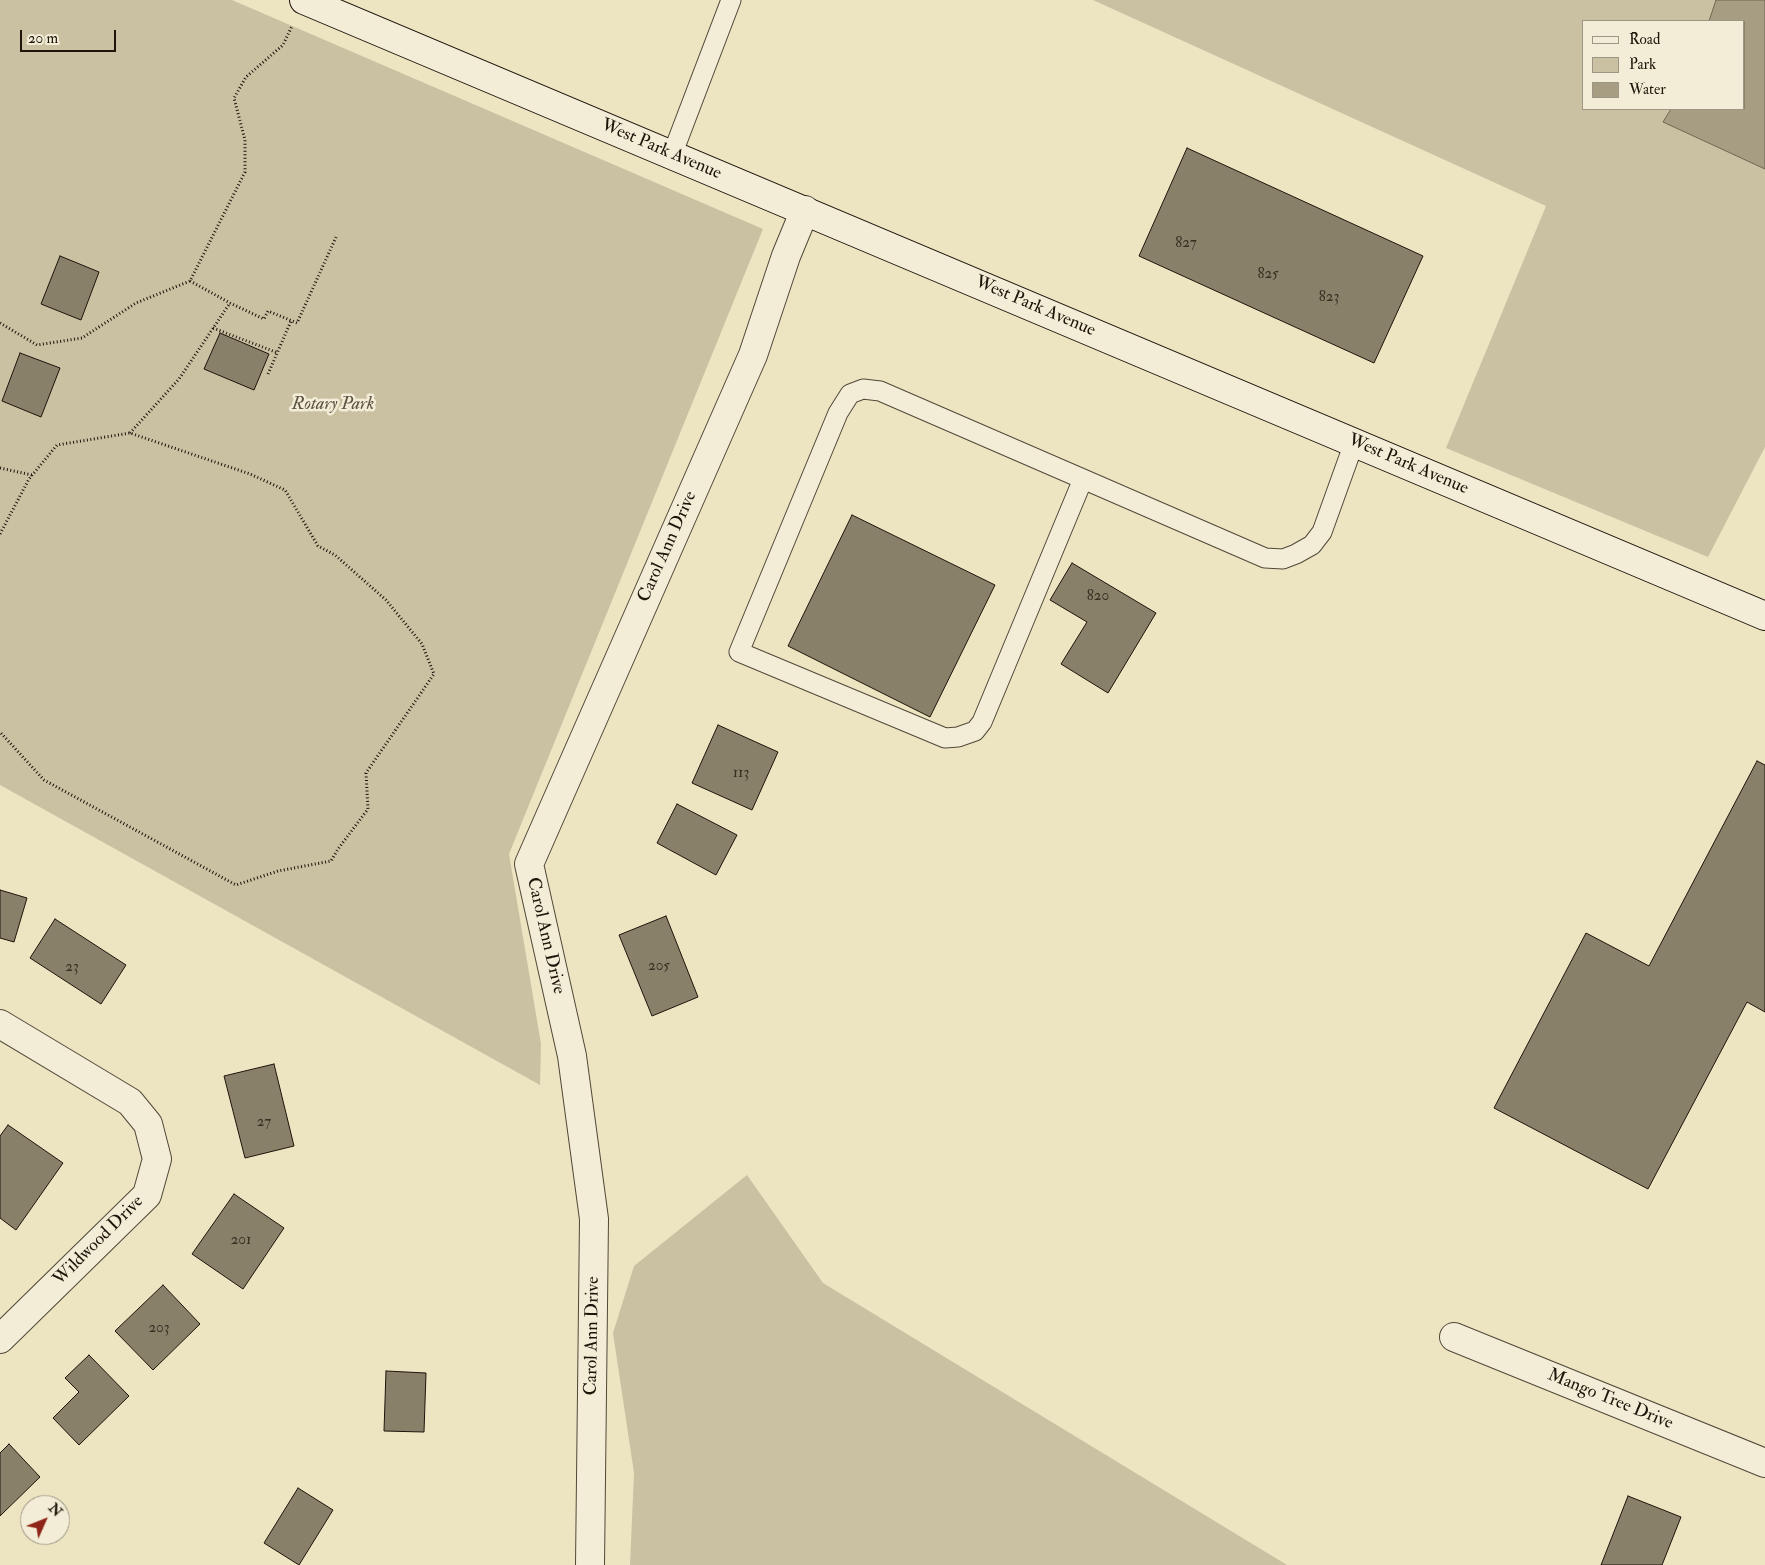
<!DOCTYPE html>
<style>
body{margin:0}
#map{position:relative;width:1765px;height:1565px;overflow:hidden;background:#ede4c2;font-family:"IM FELL Double Pica",serif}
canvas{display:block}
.legend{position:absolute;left:1582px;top:20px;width:162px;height:90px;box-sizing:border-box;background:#f3edd7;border:1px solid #9d9685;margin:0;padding:6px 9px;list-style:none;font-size:15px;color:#1d140a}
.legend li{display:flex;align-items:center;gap:10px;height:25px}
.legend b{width:25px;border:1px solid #9d9685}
.north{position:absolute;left:20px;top:1495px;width:50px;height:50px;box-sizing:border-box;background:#f3edd7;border:1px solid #9d9685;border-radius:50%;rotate:46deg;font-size:14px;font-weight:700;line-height:20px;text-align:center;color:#1d140a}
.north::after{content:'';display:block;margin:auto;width:18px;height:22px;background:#8f2418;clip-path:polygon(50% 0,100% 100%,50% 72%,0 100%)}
.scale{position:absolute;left:20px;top:30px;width:96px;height:22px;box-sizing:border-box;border:2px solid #1d140a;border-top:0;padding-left:6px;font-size:15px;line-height:18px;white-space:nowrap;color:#1d140a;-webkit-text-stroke:4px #f3edd7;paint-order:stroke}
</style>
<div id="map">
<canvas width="1765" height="1565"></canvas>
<ul class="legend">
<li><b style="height:6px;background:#f3edd7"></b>Road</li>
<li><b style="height:14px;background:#cac1a3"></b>Park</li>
<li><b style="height:14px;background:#a69d83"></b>Water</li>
</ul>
<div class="north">N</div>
<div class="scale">20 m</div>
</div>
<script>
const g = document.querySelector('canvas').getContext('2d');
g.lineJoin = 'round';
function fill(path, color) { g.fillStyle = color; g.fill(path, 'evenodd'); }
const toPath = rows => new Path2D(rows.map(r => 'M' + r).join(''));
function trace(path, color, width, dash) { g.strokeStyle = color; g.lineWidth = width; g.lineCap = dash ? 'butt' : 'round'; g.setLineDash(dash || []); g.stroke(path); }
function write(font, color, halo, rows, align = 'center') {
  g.font = font + ' "IM FELL Double Pica",serif'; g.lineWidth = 5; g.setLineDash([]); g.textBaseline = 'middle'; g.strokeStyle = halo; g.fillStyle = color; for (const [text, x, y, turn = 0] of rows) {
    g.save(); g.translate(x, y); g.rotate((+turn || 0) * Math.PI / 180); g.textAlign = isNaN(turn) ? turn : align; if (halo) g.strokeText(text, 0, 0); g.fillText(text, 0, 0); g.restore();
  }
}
fill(toPath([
 [0,0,232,0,763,229,509,854,541,1044,540,1085,0,785],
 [1093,0,1716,0,1709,21,1584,21,1584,109,1671,109,1663,122,1765,169,1765,447,1708,557,1446,448,1546,206],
 [747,1175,823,1283,1287,1565,630,1565,634,1473,613,1333,634,1266]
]), '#cac1a3');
const water = toPath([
 [1716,0,1765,0,1765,169,1663,122,1671,109,1744,109,1744,21,1709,21,1716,0]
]);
fill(water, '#a69d83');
trace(water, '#6f6653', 1);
const building = toPath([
 [1187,148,1423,256,1374,363,1139,256,1187,148],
 [60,256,99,272,81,320,41,304,60,256],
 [220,333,269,354,254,390,204,369,220,333],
 [20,353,60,368,41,417,2,401,20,353],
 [852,515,995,585,930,717,788,646,852,515],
 [1072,563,1156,613,1108,693,1061,664,1087,622,1050,600,1072,563],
 [718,725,778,752,752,810,692,783,718,725],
 [1757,761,1765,765,1765,1012,1747,1002,1648,1189,1494,1108,1586,933,1649,966,1757,761],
 [677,804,737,835,716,875,657,843,677,804],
 [0,890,27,898,14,942,0,938,0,890],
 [666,916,698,997,652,1016,619,935,666,916],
 [55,919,126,965,101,1004,30,958,55,919],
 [274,1064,294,1146,245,1158,224,1076,274,1064],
 [8,1125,63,1163,16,1230,0,1218,0,1136,8,1125],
 [234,1194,284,1228,243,1289,192,1254,234,1194],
 [163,1285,200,1324,153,1370,115,1331,163,1285],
 [89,1355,129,1396,79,1445,53,1418,79,1392,65,1378,89,1355],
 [386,1371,426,1373,424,1432,384,1431,386,1371],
 [9,1444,40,1477,0,1516,0,1453,9,1444],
 [298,1488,333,1510,299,1565,264,1543,298,1488],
 [1628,1496,1681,1517,1662,1565,1601,1565,1628,1496]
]);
fill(building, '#89806a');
trace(building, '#1d140a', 1);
const lane = toPath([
 [672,155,731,0],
 [1083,479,982,722,975,731,958,737,945,738,739,652,838,413,850,394,863,389,880,391,1083,479,1265,558,1283,559,1296,554,1312,545,1322,532,1354,443]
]);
const street = toPath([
 [0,1024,130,1102,148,1124,157,1159,147,1195,0,1339],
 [1454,1337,1765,1463],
 [590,1565,594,1219,572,1056,529,864,753,355,786,256,805,210]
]);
const secondary = toPath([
 [304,0,1765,616]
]);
trace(lane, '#514838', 21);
trace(street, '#514838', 30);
trace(secondary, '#1d140a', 30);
trace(toPath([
 [190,281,230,303,264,319,268,311,297,323,337,235],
 [0,323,37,345,82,338,136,303,190,281,245,172,245,140,234,98,246,77,283,45,292,26],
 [213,328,278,353],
 [268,374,291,321],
 [130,433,179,379,230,303],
 [0,468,32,475],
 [0,534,29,479,57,445,130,433,250,474,285,490,318,546,335,555,386,600,422,644,434,674,366,773,368,809,338,849,331,861,278,871,236,885,44,780,0,732]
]), '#1d140a', 3, [1, 2.5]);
trace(lane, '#f3edd7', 19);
trace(street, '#f3edd7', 28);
trace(secondary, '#f3edd7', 28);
write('15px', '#382f22', null, [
 ["827",1186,244],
 ["825",1268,275],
 ["823",1329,298],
 ["820",1098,597],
 ["113",741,774],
 ["205",659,967],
 ["23",72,968],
 ["27",264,1123],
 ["201",241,1241],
 ["203",159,1329]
]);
write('18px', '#1d140a', '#f3edd7', [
 ["West Park Avenue",661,150,23],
 ["West Park Avenue",1035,307,23],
 ["West Park Avenue",1408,465,23],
 ["Carol Ann Drive",668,547,-66],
 ["Carol Ann Drive",545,936,77],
 ["Wildwood Drive",99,1241,-45],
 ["Carol Ann Drive",593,1336,-89],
 ["Mango Tree Drive",1610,1400,22]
]);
write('italic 18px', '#5a5140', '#f3edd7', [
 ["Rotary Park",333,405]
]);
</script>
